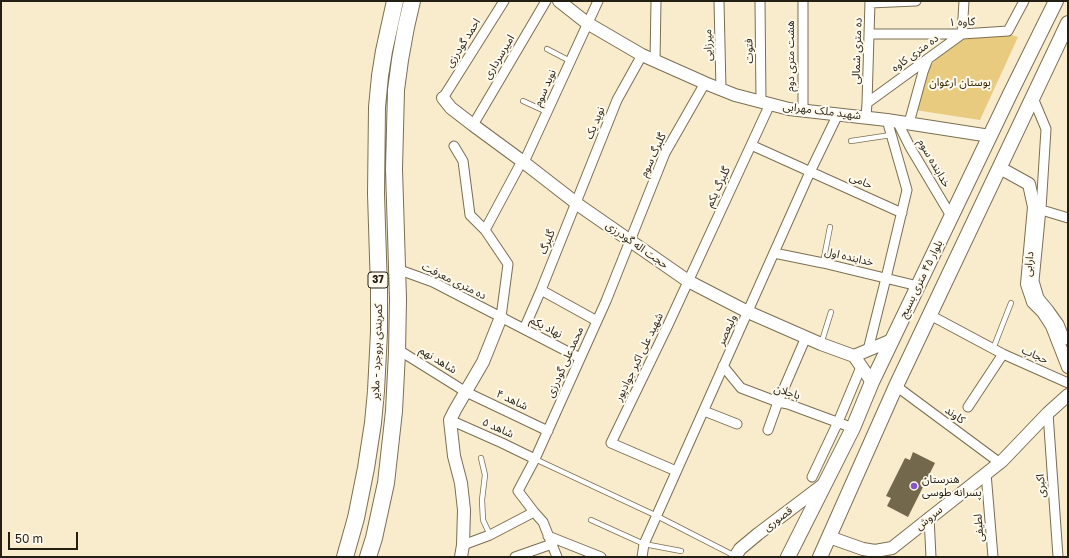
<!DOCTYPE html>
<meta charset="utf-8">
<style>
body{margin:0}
#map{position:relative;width:1069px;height:558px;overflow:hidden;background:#f9eccc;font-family:"Golos Text",sans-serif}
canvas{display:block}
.frame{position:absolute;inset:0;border:2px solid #241f13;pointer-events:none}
.scale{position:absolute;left:8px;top:532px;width:70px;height:18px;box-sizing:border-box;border:2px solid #241f13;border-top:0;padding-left:5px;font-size:12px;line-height:14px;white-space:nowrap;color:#241f13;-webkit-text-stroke:3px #fffaed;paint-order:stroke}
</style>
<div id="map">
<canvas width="1069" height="558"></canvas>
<div class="frame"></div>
<div class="scale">50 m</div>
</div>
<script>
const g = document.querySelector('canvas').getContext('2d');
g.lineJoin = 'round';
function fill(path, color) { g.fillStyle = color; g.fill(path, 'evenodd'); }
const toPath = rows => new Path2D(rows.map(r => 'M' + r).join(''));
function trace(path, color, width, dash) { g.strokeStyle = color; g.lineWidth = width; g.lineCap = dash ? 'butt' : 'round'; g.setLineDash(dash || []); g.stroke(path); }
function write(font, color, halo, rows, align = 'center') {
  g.font = font + ' "Golos Text","Noto Sans Arabic",sans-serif'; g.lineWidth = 4; g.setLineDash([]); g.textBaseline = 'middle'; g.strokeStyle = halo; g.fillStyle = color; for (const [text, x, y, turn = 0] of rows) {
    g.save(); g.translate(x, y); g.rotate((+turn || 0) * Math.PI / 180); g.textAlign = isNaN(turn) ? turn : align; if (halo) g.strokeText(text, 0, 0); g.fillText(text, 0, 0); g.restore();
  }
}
fill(toPath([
 [1005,33,1018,37,980,120,915,110,927,71,939,55,960,40,977,35]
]), '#e8cb7f');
fill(toPath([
 [913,452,935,463,908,517,887,506,891,498,886,496,905,458,910,460]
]), '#73684b');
const lane = toPath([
 [547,49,570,61],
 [523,101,547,112],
 [851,141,891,135],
 [823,263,830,227],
 [821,344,831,312],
 [993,349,1011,303],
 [481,458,485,475,482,500,483,520,490,535],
 [535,459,657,516,735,556],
 [591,520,644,544,681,551]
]);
const street = toPath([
 [719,1,721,89],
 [760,1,761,102],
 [870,3,916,1],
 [870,34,962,34,1008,31,1024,1],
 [655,61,656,1],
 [443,98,504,1],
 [1033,98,1046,129,1041,209,1034,281,1039,298,1049,310,1059,324,1065,339,1068,340],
 [867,103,870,1],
 [803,110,803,1],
 [866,117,867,103,962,34,964,1],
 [897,121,910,147,951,216],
 [909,123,923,72,928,59],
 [473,125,546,1],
 [751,145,902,213],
 [454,146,463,161,470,215,485,230,508,264,501,317],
 [524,162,598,1],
 [1035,208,1068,218],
 [485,230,522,161],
 [774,253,823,263,918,286],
 [397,269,433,282,580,358],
 [541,290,597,321],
 [930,315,1003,354,1068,383],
 [524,329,541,290,617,100,642,55],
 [397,349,466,392,548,431],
 [868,350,886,278,907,190,887,120],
 [723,366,741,388,778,402,788,404,853,428],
 [896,386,1000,463],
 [968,407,1003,354],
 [704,411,737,424],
 [1048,413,1058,557],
 [450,420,502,443,535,459],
 [768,430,778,402,806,337],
 [676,471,611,443,668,325,770,104],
 [986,473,993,557],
 [812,477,838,422,861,367],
 [929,517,931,557],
 [548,536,601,557],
 [463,545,490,535,534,512],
 [515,557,552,544],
 [557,557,543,522,534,512,518,491,535,459,606,301,665,153,705,83],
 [642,557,644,544,810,172,838,114]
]);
const secondary = toPath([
 [559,1,587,23,642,55,705,83,735,95,789,109,887,120,990,136],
 [443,98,451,108,473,125,522,161,580,206,688,281,748,312,821,344,854,356,892,340],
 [1000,168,1029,184,1034,207,1027,284,1033,302,1043,312,1052,326,1068,367],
 [854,356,872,382],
 [829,537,863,549,875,551,892,548,1002,461,1048,413,1068,395],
 [461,557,463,545,464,510,461,483,454,456,450,420,455,410,483,362,501,317],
 [735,557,740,549,758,534,824,484]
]);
const primary = toPath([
 [788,557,853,428,872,382,1010,94,1056,1],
 [820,557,896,386,1068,23]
]);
const highway = toPath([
 [345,557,356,518,366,468,373,423,376,391,379,332,379,289,376,194,377,107,380,76,384,51,395,1],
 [368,557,374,538,386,483,394,411,397,353,398,299,394,169,396,90,400,60,406,27,412,1]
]);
trace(lane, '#7b6f52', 6);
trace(street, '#7b6f52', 11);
trace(secondary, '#7b6f52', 14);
trace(primary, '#7b6f52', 16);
trace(highway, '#7b6f52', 18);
trace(lane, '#fff', 4.5);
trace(street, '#fff', 9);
trace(secondary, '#fff', 12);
trace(primary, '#fff', 14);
trace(highway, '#fff', 16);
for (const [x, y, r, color] of [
 [914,486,4,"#8655cd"]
]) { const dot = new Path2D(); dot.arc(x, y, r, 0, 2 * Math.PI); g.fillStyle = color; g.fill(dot); trace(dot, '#fffaed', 1.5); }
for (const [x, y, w] of [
 [378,280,20]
]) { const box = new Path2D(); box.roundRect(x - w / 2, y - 8, w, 16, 3); g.fillStyle = '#fffaed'; g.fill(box); trace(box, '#241f13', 1); }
write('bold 10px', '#241f13', null, [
 ["37",378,280]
]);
write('11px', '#241f13', '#fffaed', [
 ["کاوه ۱",962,22,-2],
 ["احمد گودرزی",463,43,-58],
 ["میرزایی",708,45,-91],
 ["فتوت",749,51,-91],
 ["ده متری شمالی",857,51,-88],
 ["ده متری کاوه",915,53,-36],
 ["هشت متری دوم",791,56,-90],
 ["امیرسرداری",499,57,-59],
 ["نوید سوم",545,88,-66],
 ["شهید ملک مهرابی",822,111,7],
 ["نوید یک",595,123,-68],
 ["گلبرگ سوم",653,155,-65],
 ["خدابنده سوم",934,163,60],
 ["حامی",861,181,24],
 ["گلبرگ یکم",718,187,-65],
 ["گلبرگ",547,242,-68],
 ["حجت اله گودرزی",637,245,35],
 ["خدابنده اول",849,257,13],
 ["دارابی",1029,264,-85],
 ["بلوار ۴۵ متری بسیج",921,279,-64],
 ["ده متری معرفت",454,281,26],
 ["نهاد یکم",546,327,27],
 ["ولیعصر",727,330,-66],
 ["کمربندی بروجرد - ملایر",377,352,-88],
 ["حجاب",1035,355,24],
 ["شهید علی اکبر جوادپور",639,357,-64],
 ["شاهد نهم",438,360,32],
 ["محمدعلی گودرزی",565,362,-66],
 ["باجلان",787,392,17],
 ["شاهد ۴",512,400,25],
 ["کاوند",955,415,36],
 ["شاهد ۵",498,428,24],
 ["اکبری",1041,486,-94],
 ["سروش",929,518,-39],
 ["قصوری",778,519,-37],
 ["لطیفی",979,528,-95]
]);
write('11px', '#372a04', '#fffaed', [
 ["بوستان ارغوان",960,83]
]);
write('11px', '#241f13', '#fffaed', [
 ["هنرستان",922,480],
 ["پسرانه طوسی",922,493]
], 'left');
</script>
